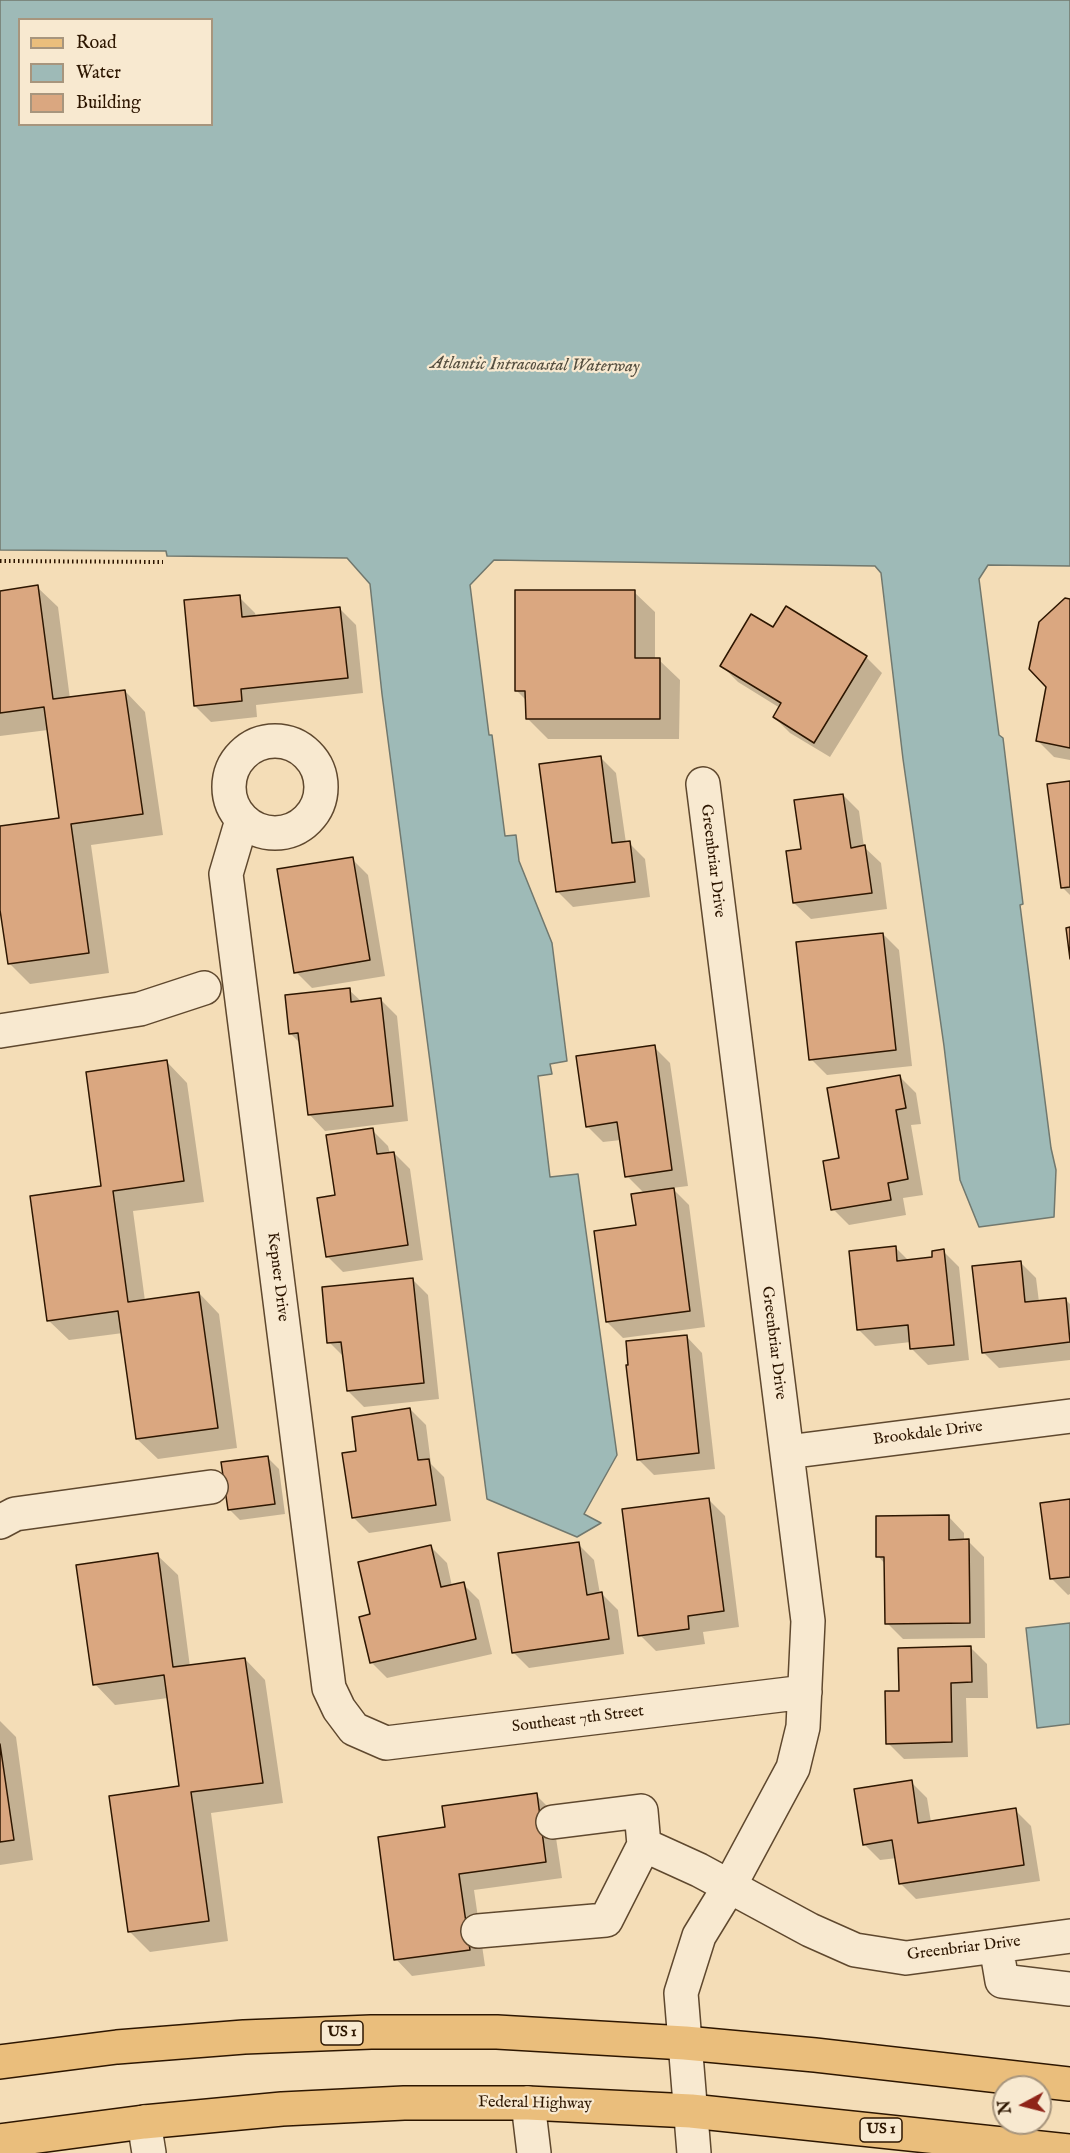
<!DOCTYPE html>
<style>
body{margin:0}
#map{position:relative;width:1070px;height:2153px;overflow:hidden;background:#f4ddb7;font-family:"IM FELL English",serif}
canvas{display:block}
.legend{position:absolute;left:18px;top:18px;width:195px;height:108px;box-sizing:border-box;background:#f8e9d0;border:2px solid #a7957d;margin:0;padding:8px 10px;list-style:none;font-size:18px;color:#2d1600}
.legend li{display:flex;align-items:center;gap:12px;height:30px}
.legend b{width:30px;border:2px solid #a7957d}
.north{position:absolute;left:992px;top:2075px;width:60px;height:60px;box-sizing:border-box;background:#f8e9d0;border:2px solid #a7957d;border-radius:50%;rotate:263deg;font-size:16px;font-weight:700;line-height:24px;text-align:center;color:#2d1600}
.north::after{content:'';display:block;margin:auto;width:21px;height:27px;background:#8f2418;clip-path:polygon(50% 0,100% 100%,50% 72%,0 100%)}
</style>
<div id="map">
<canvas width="1070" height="2153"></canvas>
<ul class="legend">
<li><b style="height:8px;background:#eabe7c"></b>Road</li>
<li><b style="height:16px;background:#9ebab7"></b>Water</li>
<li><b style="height:16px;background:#daa780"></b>Building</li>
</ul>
<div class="north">N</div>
</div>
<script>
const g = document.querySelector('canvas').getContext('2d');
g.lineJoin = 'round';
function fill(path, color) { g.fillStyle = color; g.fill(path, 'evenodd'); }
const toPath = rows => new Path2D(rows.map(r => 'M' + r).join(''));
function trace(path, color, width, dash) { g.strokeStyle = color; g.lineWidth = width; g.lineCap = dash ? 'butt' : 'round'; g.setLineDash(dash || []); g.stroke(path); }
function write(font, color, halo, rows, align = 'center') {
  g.font = font + ' "IM FELL English",serif'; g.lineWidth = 4.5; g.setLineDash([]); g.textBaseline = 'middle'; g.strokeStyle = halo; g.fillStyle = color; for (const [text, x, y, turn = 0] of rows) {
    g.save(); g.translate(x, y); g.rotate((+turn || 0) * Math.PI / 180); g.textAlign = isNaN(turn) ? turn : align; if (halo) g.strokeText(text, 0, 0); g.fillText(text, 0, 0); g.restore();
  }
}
const water = toPath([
 [0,0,1070,0,1070,566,988,565,979,579,999,735,1003,738,1023,904,1020,905,1051,1148,1056,1170,1054,1217,979,1227,960,1180,944,1046,903,759,881,573,875,566,494,560,470,585,489,735,492,735,505,836,516,835,519,861,552,943,567,1061,550,1064,552,1074,538,1076,550,1177,578,1174,617,1455,584,1514,601,1523,577,1537,487,1499,382,694,370,584,347,558,167,556,166,551,0,550,0,0],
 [20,20,212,20,212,124,20,124,20,20],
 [1070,1623,1070,1724,1037,1728,1026,1628,1070,1623]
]);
fill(water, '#9ebab7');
trace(water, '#71786e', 1.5);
fill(toPath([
 [37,587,58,607,70,699,125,691,145,712,163,835,91,845,109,973,30,984,9,963,0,899,0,828,61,819,48,730,0,736,0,592],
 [634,592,655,612,655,660,659,660,680,680,679,739,548,739,527,718,527,701,516,690],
 [239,597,255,613,256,617,340,609,356,625,363,693,256,705,257,717,211,722,195,706],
 [1070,601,1070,760,1054,757,1038,741],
 [773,629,866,657,882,673,830,757,790,733,774,717,780,708,738,682,722,666],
 [600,757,616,773,626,843,629,843,645,859,650,897,573,907,557,891],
 [1070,782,1070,895,1062,887],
 [843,795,859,811,864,847,881,863,887,909,811,919,794,903,803,850],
 [352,859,368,875,385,976,312,988,296,972],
 [883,934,899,950,912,1066,827,1075,811,1059],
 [349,990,362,1002,381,1000,397,1016,408,1121,325,1131,309,1114,301,1044,290,1033],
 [654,1047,670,1063,688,1186,672,1188,689,1205,705,1327,623,1338,607,1322,638,1226,644,1193,627,1176,621,1140,603,1142,587,1126],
 [167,1062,187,1083,204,1202,133,1211,145,1301,199,1293,219,1314,237,1448,158,1459,137,1439,123,1333,69,1340,48,1320,103,1187],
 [900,1077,916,1093,921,1124,911,1125,923,1195,903,1198,906,1215,849,1225,833,1209],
 [372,1130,388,1146,390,1154,394,1153,410,1169,423,1260,343,1272,327,1256],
 [895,1247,909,1261,934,1258,943,1251,959,1267,969,1360,928,1365,912,1349,911,1342,875,1346,859,1330],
 [1020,1262,1036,1278,1039,1302,1065,1299,1070,1304,1070,1360,999,1368,983,1352],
 [412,1279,428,1295,439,1399,364,1407,348,1391,345,1358,329,1342],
 [686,1336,702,1353,715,1469,654,1475,638,1459],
 [410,1409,426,1425,431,1464,444,1477,451,1521,369,1533,353,1517,358,1452],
 [268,1458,279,1469,285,1514,240,1520,229,1509],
 [709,1500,725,1516,739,1627,703,1632,705,1644,656,1651,640,1635],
 [1070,1501,1070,1594,1068,1595,1052,1579],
 [948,1516,964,1533,964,1541,968,1541,984,1557,985,1638,903,1639,887,1623,885,1564,878,1556],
 [578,1544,594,1560,600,1594,602,1594,618,1610,624,1654,529,1668,513,1652],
 [431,1547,447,1563,452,1586,463,1584,479,1600,492,1654,387,1678,371,1662,372,1616],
 [157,1555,178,1575,190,1667,245,1659,265,1680,283,1803,211,1813,228,1941,150,1952,129,1931,181,1787,168,1698,115,1705,95,1684],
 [971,1648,987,1664,988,1698,966,1698,968,1757,904,1759,888,1743,901,1692],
 [0,1721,16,1737,33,1860,0,1865],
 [911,1782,927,1798,931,1822,1015,1810,1031,1826,1040,1881,916,1899,900,1883,897,1858,880,1860,864,1844],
 [536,1795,552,1811,562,1878,474,1890,485,1966,412,1976,396,1959,446,1829]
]), '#0003');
const building = toPath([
 [38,585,53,699,125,690,143,814,71,824,89,953,8,964,0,910,0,826,59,818,44,707,0,713,0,591,38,585],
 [515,590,635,590,635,658,660,658,660,719,526,719,525,691,515,691,515,590],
 [240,595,242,617,340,607,348,678,241,689,242,701,194,706,184,600,240,595],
 [1065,598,1070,599,1070,748,1036,741,1046,687,1029,669,1039,622,1065,598],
 [786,606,867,656,814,743,773,717,781,703,720,666,751,614,773,627,786,606],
 [601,756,612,843,630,841,635,882,556,892,539,764,601,756],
 [1070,781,1070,887,1061,888,1047,784,1070,781],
 [843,794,851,848,865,845,872,893,793,903,786,851,801,849,794,800,843,794],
 [353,857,370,960,294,973,277,869,353,857],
 [1070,927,1070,959,1066,928,1070,927],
 [883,933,896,1050,809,1060,796,942,883,933],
 [350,988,351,1002,381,998,393,1106,308,1115,298,1033,289,1034,285,995,350,988],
 [655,1045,672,1170,625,1177,617,1122,586,1127,576,1056,655,1045],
 [167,1060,184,1181,113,1191,128,1302,199,1292,218,1428,136,1439,118,1311,47,1321,30,1196,101,1186,86,1072,167,1060],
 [900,1075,906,1108,896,1110,908,1179,888,1183,891,1200,831,1210,823,1161,839,1158,827,1088,900,1075],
 [373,1128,377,1154,394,1152,408,1245,326,1257,317,1198,335,1195,326,1135,373,1128],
 [674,1188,690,1311,606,1322,594,1231,636,1225,631,1194,674,1188],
 [896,1246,897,1261,932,1257,932,1251,944,1249,954,1345,910,1349,908,1325,857,1330,849,1251,896,1246],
 [1021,1261,1025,1302,1066,1298,1070,1342,982,1353,972,1266,1021,1261],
 [413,1278,424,1383,347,1391,341,1342,327,1343,322,1287,413,1278],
 [687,1335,699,1453,637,1460,626,1365,628,1365,626,1341,687,1335],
 [410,1408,418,1460,429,1459,436,1505,352,1518,342,1453,356,1451,352,1417,410,1408],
 [268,1456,275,1504,228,1510,221,1462,268,1456],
 [709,1498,724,1611,688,1616,689,1629,638,1636,622,1509,709,1498],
 [1070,1499,1070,1577,1050,1579,1040,1503,1070,1499],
 [949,1515,949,1540,969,1539,970,1623,885,1624,884,1557,876,1557,876,1516,949,1515],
 [579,1542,587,1595,602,1592,609,1639,512,1653,498,1553,579,1542],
 [431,1545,441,1587,464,1582,476,1639,370,1663,359,1617,370,1614,358,1562,431,1545],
 [158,1553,173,1667,245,1658,263,1783,191,1792,209,1921,128,1932,109,1796,179,1786,164,1675,93,1685,76,1565,158,1553],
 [971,1646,972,1682,951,1683,952,1742,886,1744,885,1691,899,1691,898,1648,971,1646],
 [0,1744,14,1840,0,1842,0,1744],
 [912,1780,918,1823,1016,1808,1024,1865,899,1884,892,1840,863,1845,854,1789,912,1780],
 [537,1793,546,1862,459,1874,470,1950,394,1960,378,1837,445,1827,442,1806,537,1793]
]);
fill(building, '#daa780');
trace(building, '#2d1600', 1.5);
const minor = toPath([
 '229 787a46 46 0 1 1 92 0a46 46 0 1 1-92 0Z',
 [242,820,226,874,329,1688,339,1709,354,1729,386,1743,805,1692],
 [0,1031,140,1009,204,988],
 [787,1452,1070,1416],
 [0,1522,15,1514,211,1487],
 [553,1822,641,1811,644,1845],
 [478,1931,606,1920,644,1845,699,1870,810,1930,855,1950,906,1958,1070,1936],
 [996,1946,1002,1981,1070,1989],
 [528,2103,534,2153],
 [144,2122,149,2153],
 [694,2153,681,1993,699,1936,729,1887,793,1768,803,1727,808,1621,703,784]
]);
const major = toPath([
 [0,2062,117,2047,244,2037,371,2032,497,2032,685,2043,815,2055,1070,2084],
 [0,2141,144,2122,282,2109,404,2103,528,2103,691,2111,1070,2151]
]);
trace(minor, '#5f482e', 36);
trace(major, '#2d1600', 36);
trace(toPath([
 [0,561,163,562]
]), '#2d1600', 4, [1.5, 3]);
trace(minor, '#f8e9d0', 33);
trace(major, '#eabe7c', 33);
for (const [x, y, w] of [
 [342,2033,42],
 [881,2130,42]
]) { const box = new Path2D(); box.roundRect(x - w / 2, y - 12, w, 24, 4.5); g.fillStyle = '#f8e9d0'; g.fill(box); trace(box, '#2d1600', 1.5); }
write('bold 15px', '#2d1600', null, [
 ["US 1",342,2033],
 ["US 1",881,2130]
]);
write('16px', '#2d1600', '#f8e9d0', [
 ["Greenbriar Drive",712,861,83],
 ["Kepner Drive",277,1277,83],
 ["Greenbriar Drive",773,1343,83],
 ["Brookdale Drive",928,1434,-7],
 ["Southeast 7th Street",578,1720,-7],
 ["Greenbriar Drive",964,1949,-7],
 ["Federal Highway",535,2104,1]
]);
write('italic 18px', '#554f40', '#f8e9d0', [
 ["Atlantic Intracoastal Waterway",535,366,1]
]);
</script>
